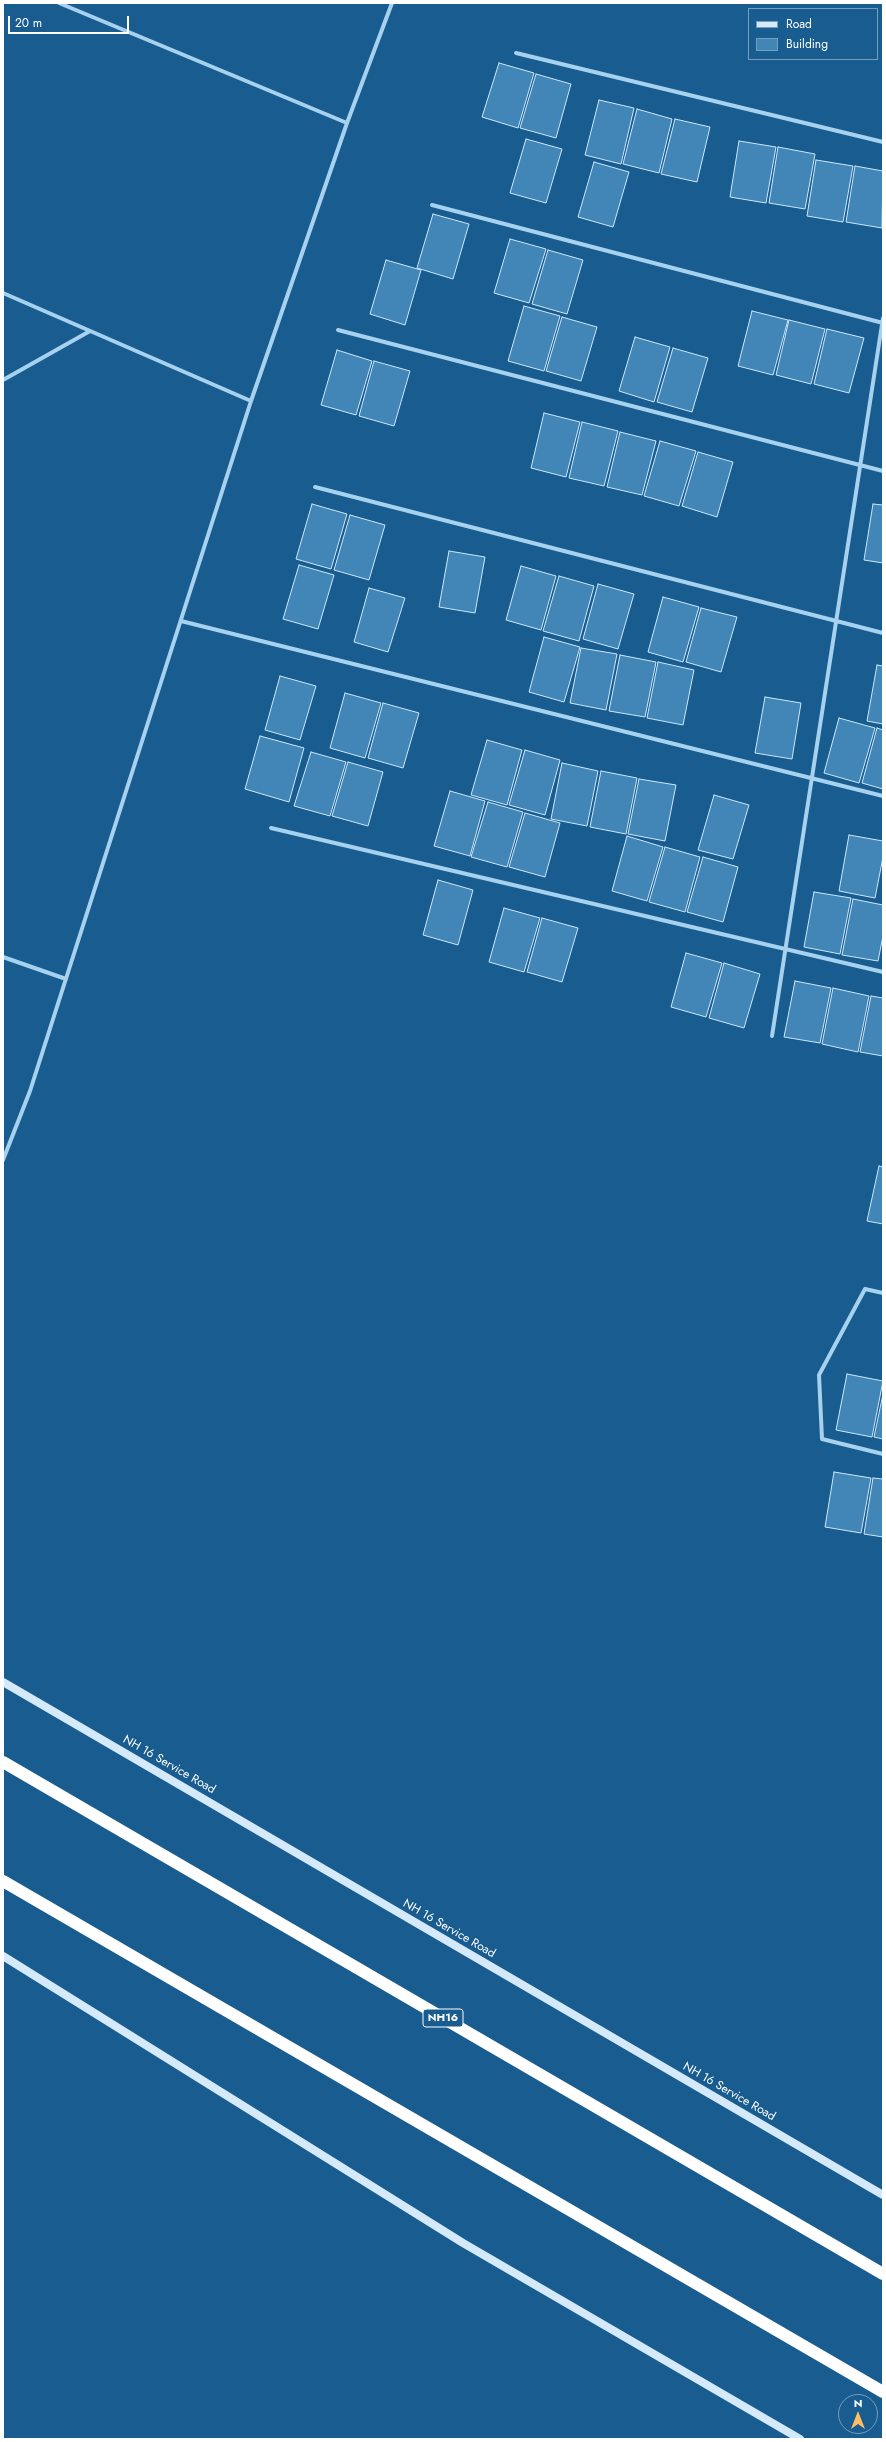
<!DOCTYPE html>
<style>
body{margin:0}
#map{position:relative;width:886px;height:2442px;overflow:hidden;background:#195c8f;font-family:Jost,sans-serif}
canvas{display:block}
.frame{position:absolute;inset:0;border:4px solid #fff;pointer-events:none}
.legend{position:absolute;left:748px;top:8px;width:130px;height:52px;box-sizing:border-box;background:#195c8f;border:1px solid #759dbc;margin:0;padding:5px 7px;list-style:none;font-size:12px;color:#fff}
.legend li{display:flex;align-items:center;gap:8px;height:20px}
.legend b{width:20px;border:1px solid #759dbc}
.north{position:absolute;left:838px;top:2394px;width:40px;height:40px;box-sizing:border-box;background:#195c8f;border:1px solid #759dbc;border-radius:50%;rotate:0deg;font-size:11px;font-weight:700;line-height:16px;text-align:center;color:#fff}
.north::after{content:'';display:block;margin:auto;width:14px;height:18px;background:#ffbe64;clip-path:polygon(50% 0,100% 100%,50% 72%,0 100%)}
.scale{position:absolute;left:8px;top:16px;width:121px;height:18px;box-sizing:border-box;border:2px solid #fff;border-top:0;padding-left:5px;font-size:12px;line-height:14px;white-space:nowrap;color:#fff;-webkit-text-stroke:3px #195c8f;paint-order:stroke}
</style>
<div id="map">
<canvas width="886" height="2442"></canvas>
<div class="frame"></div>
<ul class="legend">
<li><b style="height:5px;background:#d4e9fa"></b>Road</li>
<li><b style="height:11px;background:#4286b7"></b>Building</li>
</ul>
<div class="north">N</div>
<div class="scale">20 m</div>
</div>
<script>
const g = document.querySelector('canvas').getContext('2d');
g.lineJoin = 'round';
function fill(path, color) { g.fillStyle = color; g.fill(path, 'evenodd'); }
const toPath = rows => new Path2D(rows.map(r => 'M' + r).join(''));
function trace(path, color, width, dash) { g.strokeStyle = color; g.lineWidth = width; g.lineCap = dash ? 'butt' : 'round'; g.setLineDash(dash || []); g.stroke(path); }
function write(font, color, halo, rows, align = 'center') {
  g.font = font + ' Jost,sans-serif'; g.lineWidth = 3; g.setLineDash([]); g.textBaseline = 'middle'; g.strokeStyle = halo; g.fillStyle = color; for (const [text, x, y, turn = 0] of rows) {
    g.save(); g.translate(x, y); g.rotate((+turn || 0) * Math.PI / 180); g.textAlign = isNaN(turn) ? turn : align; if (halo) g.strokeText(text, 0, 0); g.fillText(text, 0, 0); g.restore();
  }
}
const building = toPath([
 [499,63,534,73,518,128,482,117,499,63],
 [536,74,571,84,556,138,520,128,536,74],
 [599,100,634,108,621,164,585,155,599,100],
 [637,109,672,119,659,173,623,164,637,109],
 [675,119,710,127,697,182,661,174,675,119],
 [526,139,562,149,546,203,510,193,526,139],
 [739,141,776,147,766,203,730,197,739,141],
 [778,147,815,154,805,209,769,203,778,147],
 [816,160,853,166,843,222,807,216,816,160],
 [594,162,629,172,613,227,578,217,594,162],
 [855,166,883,171,882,228,846,222,855,166],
 [433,214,469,224,453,279,417,268,433,214],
 [510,239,546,249,529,303,494,293,510,239],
 [548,250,583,260,567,314,532,304,548,250],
 [386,260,421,270,405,325,370,314,386,260],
 [524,306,560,316,544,371,508,361,524,306],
 [752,311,788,320,773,375,738,366,752,311],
 [562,317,597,327,581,381,546,371,562,317],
 [789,320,825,329,811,384,776,375,789,320],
 [827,329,864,338,849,393,814,384,827,329],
 [635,337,670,347,654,402,619,391,635,337],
 [673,348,708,358,692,412,657,402,673,348],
 [337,350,372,361,356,415,321,405,337,350],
 [374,361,410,371,394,426,359,416,374,361],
 [544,413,580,422,566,477,531,468,544,413],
 [582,422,618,431,604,486,569,478,582,422],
 [620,432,656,441,642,495,607,487,620,432],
 [660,441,696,451,679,506,644,496,660,441],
 [698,452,733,462,717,517,682,506,698,452],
 [312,504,347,514,331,569,296,559,312,504],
 [873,504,883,505,883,563,864,560,873,504],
 [350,515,385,525,369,580,334,570,350,515],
 [449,551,485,557,475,613,439,607,449,551],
 [299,565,334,575,318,629,283,619,299,565],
 [521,566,556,576,541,630,506,620,521,566],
 [559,576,594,586,579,641,543,631,559,576],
 [598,584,634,594,618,649,583,639,598,584],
 [369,588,405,598,388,652,354,642,369,588],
 [663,597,699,607,683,662,648,652,663,597],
 [701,608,737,617,721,672,686,662,701,608],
 [544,637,580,647,564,702,529,692,544,637],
 [581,648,617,654,606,710,570,703,581,648],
 [620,655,656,662,645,717,609,711,620,655],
 [658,662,694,670,683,725,647,718,658,662],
 [877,665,883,666,883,724,867,721,877,665],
 [280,676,316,686,300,740,265,730,280,676],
 [345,693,381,703,365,758,330,748,345,693],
 [765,697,801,703,792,759,755,753,765,697],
 [383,703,419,713,403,768,368,758,383,703],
 [839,718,875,728,859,783,824,773,839,718],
 [877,728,883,730,883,789,862,783,877,728],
 [260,736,304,748,289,802,245,789,260,736],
 [487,740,522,750,507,805,471,795,487,740],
 [525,750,560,760,545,815,509,805,525,750],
 [311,752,346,762,330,816,294,806,311,752],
 [348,762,383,772,368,826,332,816,348,762],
 [562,763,598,771,587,826,551,819,562,763],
 [601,771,637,778,626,834,590,827,601,771],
 [639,779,676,785,665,841,628,834,639,779],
 [450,791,485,801,470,856,434,846,450,791],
 [714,795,749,805,733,859,698,850,714,795],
 [488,802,523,812,507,867,471,857,488,802],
 [525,813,560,823,545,877,509,867,525,813],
 [849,835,883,841,883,857,875,898,839,891,849,835],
 [627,836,663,847,647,901,612,891,627,836],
 [665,847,700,857,685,912,649,902,665,847],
 [703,857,738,867,723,922,687,912,703,857],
 [438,880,473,890,458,945,423,935,438,880],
 [814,892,851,898,840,954,804,947,814,892],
 [853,899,883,905,883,936,878,961,842,955,853,899],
 [504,908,540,918,524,972,489,962,504,908],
 [542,918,578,928,562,982,527,972,542,918],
 [686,953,722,963,706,1017,671,1007,686,953],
 [724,963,760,974,744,1028,709,1018,724,963],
 [795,981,831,988,820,1043,784,1037,795,981],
 [833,988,869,996,858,1052,822,1044,833,988],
 [871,996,883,998,883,1056,860,1052,871,996],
 [879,1166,883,1167,883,1224,867,1221,879,1166],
 [847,1374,883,1381,872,1437,836,1430,847,1374],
 [883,1394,883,1439,874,1437,883,1394],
 [834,1472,871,1478,861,1533,825,1527,834,1472],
 [873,1478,883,1479,883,1537,864,1534,873,1478]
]);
fill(building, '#4286b7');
trace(building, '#cce7fa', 1);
trace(toPath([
 [59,3,347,123],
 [516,53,883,142],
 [432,205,883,323],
 [3,293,251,401],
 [338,330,883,471],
 [3,380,90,331],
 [315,487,883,633],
 [181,621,883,796],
 [271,828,883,972],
 [3,957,66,979],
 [772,1036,883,318],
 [3,1160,30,1091,251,401,347,123,392,3],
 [883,1293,865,1289,819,1375,822,1439,883,1454]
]), '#a6d1ef', 4);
trace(toPath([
 [3,1682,883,2195],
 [3,1956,463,2243,800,2439]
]), '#d4e9fa', 8);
trace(toPath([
 [3,1762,883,2274],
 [3,1881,883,2392]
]), '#fff', 12);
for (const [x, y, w] of [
 [443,2018,40]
]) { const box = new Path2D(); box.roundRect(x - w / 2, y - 9, w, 18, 3); g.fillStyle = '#195c8f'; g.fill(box); trace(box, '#fff', 1); }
write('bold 11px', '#fff', null, [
 ["NH16",443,2018]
]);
write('12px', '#fff', '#195c8f', [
 ["NH 16 Service Road",169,1765,30],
 ["NH 16 Service Road",449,1929,30],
 ["NH 16 Service Road",729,2092,30]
]);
</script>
